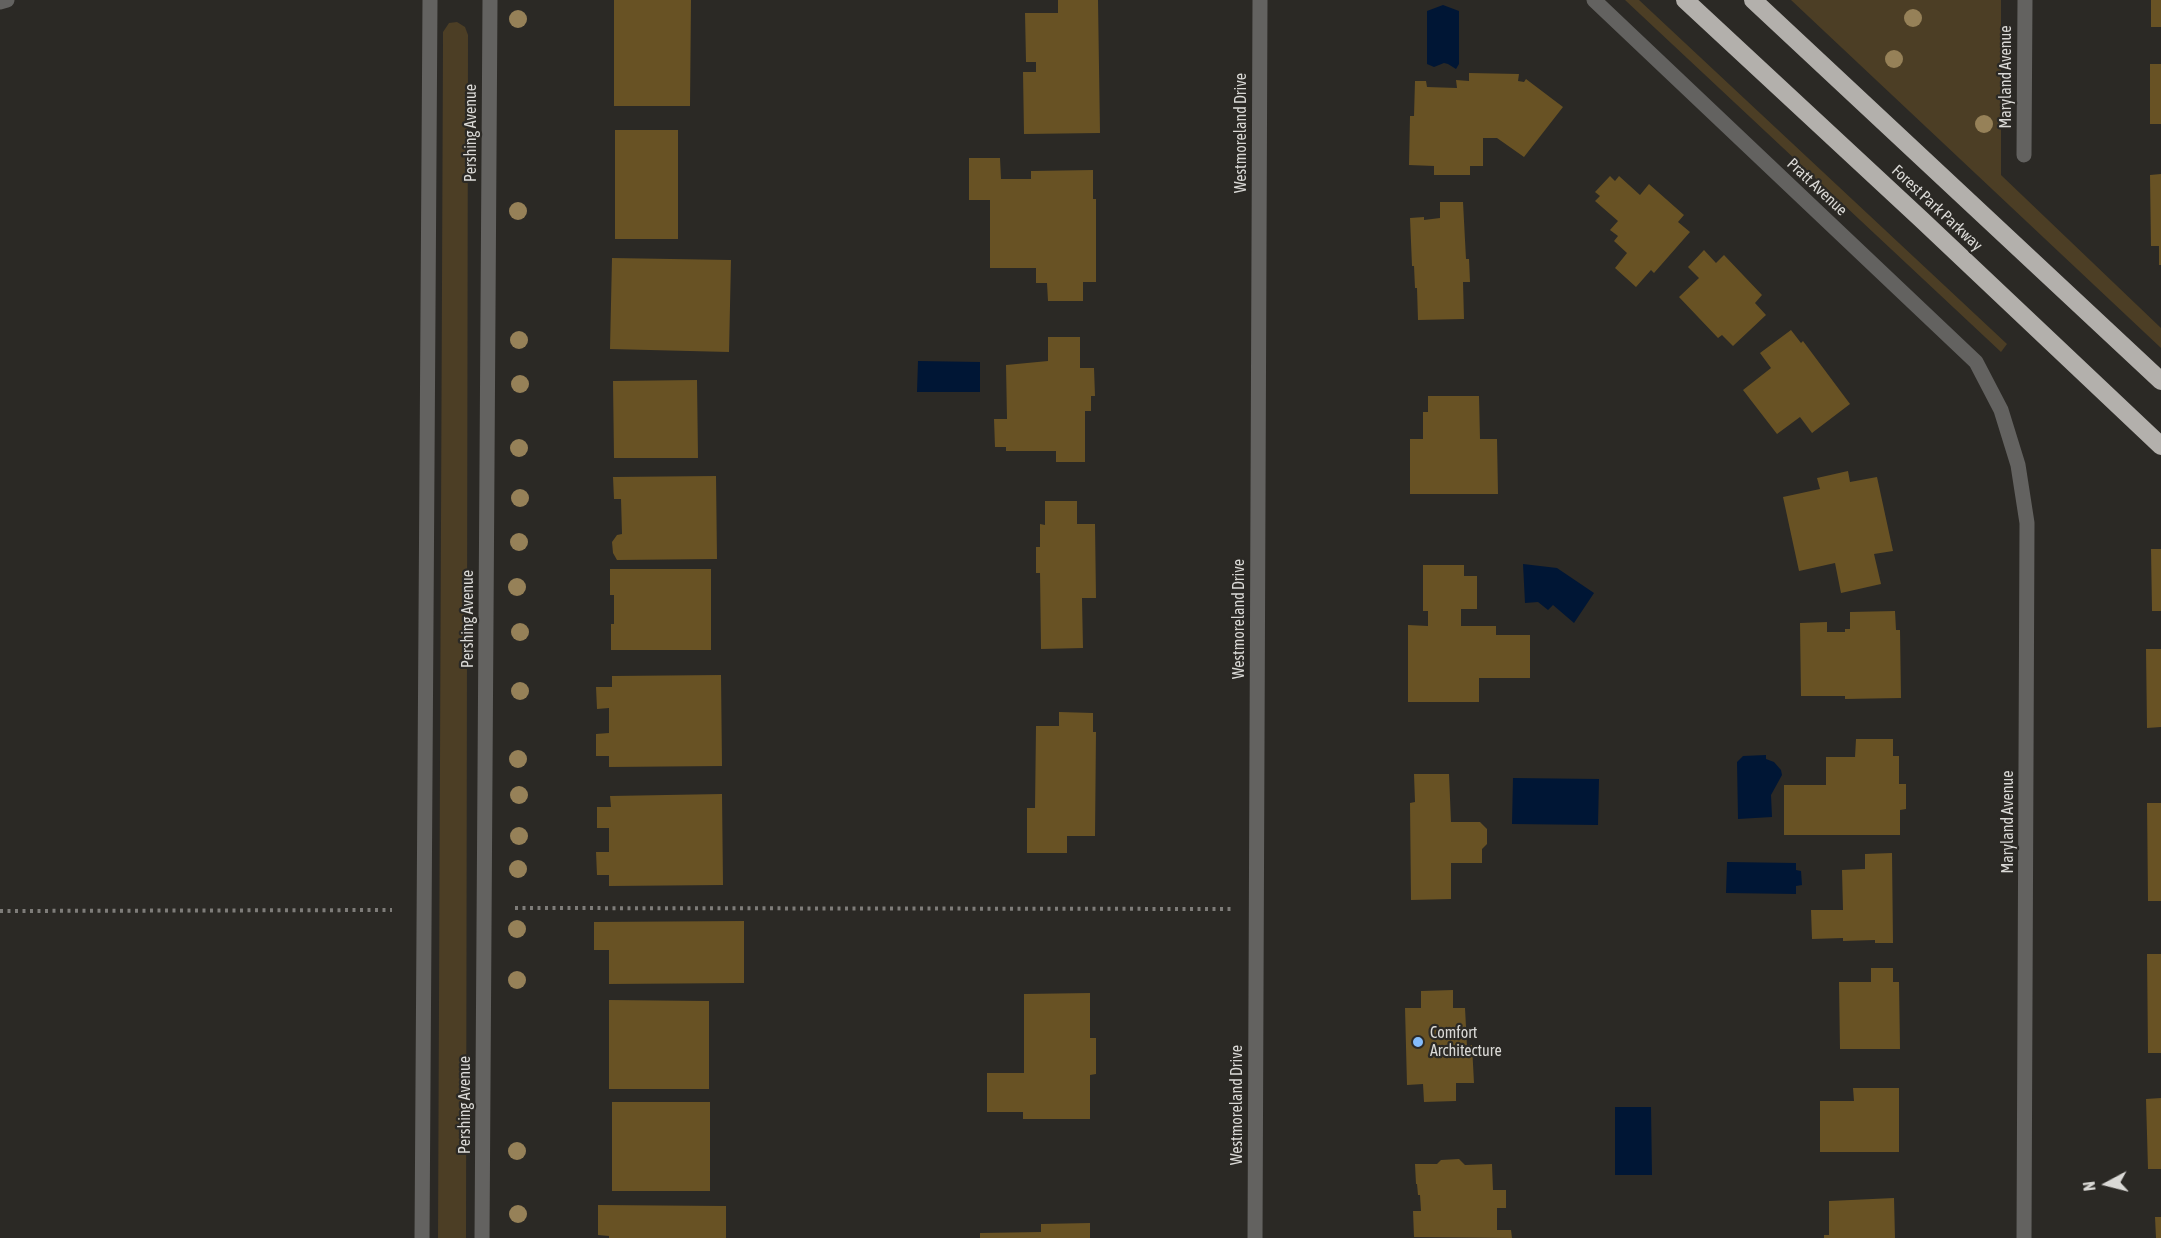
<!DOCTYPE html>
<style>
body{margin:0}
#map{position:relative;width:2161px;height:1238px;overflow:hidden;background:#2b2925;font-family:"Asap Condensed",sans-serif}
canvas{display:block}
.north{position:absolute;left:2077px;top:1154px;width:60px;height:60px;-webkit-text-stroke:4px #2b2925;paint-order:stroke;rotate:263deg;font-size:16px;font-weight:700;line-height:24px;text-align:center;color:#dad9d6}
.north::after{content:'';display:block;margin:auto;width:21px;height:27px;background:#dad9d6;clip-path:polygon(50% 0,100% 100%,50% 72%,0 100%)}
</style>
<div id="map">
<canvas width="2161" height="1238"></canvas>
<div class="north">N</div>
</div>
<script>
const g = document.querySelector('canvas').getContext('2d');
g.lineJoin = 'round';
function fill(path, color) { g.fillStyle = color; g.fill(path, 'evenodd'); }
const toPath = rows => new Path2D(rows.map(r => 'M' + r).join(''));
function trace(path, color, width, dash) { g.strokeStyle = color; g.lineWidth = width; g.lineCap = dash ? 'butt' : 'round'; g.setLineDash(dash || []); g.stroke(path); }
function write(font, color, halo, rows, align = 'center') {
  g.font = font + ' "Asap Condensed",sans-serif'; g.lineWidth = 4.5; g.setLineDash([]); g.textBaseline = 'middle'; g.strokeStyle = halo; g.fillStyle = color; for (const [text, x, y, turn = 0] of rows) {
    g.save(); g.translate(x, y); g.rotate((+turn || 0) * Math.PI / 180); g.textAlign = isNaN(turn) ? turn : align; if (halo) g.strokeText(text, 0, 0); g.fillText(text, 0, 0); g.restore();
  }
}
fill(toPath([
 [1625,0,1639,0,2007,344,2001,352],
 [1791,0,2001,0,2001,175,2161,328,2161,348],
 [457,22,465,27,468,35,466,1238,438,1238,443,43,443,32,449,23]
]), '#4c3e25');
fill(toPath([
 [1443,5,1459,11,1459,64,1456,69,1448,64,1444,63,1434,67,1427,64,1427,11],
 [918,361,980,362,980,392,917,392],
 [1523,564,1557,568,1594,593,1574,623,1553,605,1548,610,1538,602,1525,603],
 [1766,755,1766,759,1774,762,1781,770,1782,775,1771,795,1772,817,1738,819,1737,762,1743,756],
 [1513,778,1599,779,1598,825,1512,824],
 [1727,862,1796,863,1796,870,1801,871,1802,885,1796,886,1796,894,1726,893],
 [1615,1107,1651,1107,1652,1175,1615,1175]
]), '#001635');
fill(toPath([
 [614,0,691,0,690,106,614,106],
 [1058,0,1098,0,1100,133,1024,134,1023,72,1036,72,1036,62,1026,62,1025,13,1058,13],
 [2151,0,2161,0,2161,27,2151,27],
 [2150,64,2161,64,2161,124,2150,124],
 [1469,73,1519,74,1518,81,1524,82,1526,79,1563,107,1524,157,1497,138,1483,138,1483,166,1470,166,1470,175,1434,175,1434,166,1409,165,1410,116,1414,116,1415,81,1426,81,1427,87,1457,88,1456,80,1469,81],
 [615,130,678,130,678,239,615,239],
 [969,158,1000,158,1001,179,1031,179,1031,171,1093,170,1093,199,1096,199,1096,282,1083,282,1083,301,1048,301,1047,283,1036,283,1036,268,990,268,990,200,969,200],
 [2161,174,2161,265,2159,265,2159,246,2151,246,2150,175],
 [1610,176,1615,181,1619,176,1640,195,1649,184,1684,215,1678,222,1690,232,1654,273,1651,270,1636,287,1615,268,1627,253,1614,241,1618,236,1610,230,1618,221,1595,201,1600,196,1595,192],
 [1440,202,1463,202,1466,259,1469,259,1470,282,1463,282,1464,319,1418,320,1417,288,1415,288,1414,266,1412,266,1410,218,1424,217,1424,220,1440,218],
 [1704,250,1716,263,1724,255,1762,295,1755,303,1766,315,1733,346,1722,335,1718,338,1679,297,1699,278,1688,267],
 [612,258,731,260,729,352,610,349],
 [1791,330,1801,343,1803,341,1850,404,1812,433,1800,417,1777,434,1743,390,1771,368,1760,353],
 [1048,337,1080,337,1080,368,1094,368,1095,396,1091,396,1091,411,1085,411,1085,462,1056,462,1056,451,1006,451,1006,447,995,447,994,419,1007,419,1006,365,1048,361],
 [697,380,698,458,614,458,613,381],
 [1428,396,1479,396,1480,439,1497,439,1498,494,1410,494,1410,439,1423,439,1423,412,1428,412],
 [1848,471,1850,482,1877,477,1893,551,1874,554,1881,584,1841,593,1835,563,1799,571,1783,497,1820,489,1817,478],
 [716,476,717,559,617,560,613,553,612,542,617,535,622,534,621,499,614,499,613,477],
 [1045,501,1077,501,1077,524,1095,524,1096,598,1082,598,1083,648,1041,649,1040,573,1036,573,1036,547,1040,547,1040,524,1045,525],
 [2151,549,2161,549,2161,611,2152,611],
 [1423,565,1464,565,1464,576,1477,576,1477,609,1461,609,1461,626,1496,626,1496,635,1530,635,1530,678,1479,678,1479,702,1408,702,1408,625,1428,626,1428,611,1423,611],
 [610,569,711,569,711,650,611,650,611,624,614,624,614,595,610,595],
 [1895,611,1896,630,1900,630,1901,698,1845,699,1845,696,1801,696,1800,623,1827,622,1827,632,1845,632,1845,629,1850,629,1850,612],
 [2146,649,2161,649,2161,727,2147,728],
 [721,675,722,766,609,767,609,756,596,756,596,734,609,733,609,708,597,709,596,687,612,687,612,676],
 [1059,712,1093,713,1093,732,1096,732,1095,836,1067,836,1067,853,1027,853,1027,808,1035,808,1036,726,1059,726],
 [1856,739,1893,739,1893,756,1899,756,1899,784,1906,784,1906,809,1900,810,1900,835,1784,835,1784,785,1826,785,1826,757,1855,757],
 [1414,774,1449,774,1451,822,1480,822,1487,829,1487,844,1482,849,1482,863,1451,863,1451,899,1411,900,1410,803,1415,802],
 [722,794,723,885,609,886,609,875,597,875,596,852,609,852,609,828,597,828,597,807,611,807,610,796],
 [2147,803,2161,803,2161,901,2148,901],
 [1892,853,1893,943,1875,943,1875,940,1843,941,1843,938,1812,939,1811,910,1843,910,1842,870,1865,869,1865,854],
 [744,921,744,983,609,984,609,950,594,950,594,922],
 [2147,954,2161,954,2161,1053,2148,1053],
 [1871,968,1893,968,1893,982,1899,982,1900,1049,1840,1049,1839,982,1871,982],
 [1453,990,1453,1008,1465,1008,1467,1046,1472,1045,1474,1083,1456,1083,1456,1101,1424,1102,1423,1084,1407,1085,1405,1008,1421,1008,1421,991],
 [1090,993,1090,1038,1096,1038,1096,1074,1090,1075,1090,1119,1023,1119,1023,1112,987,1112,987,1073,1024,1073,1024,994],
 [609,1000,709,1001,709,1089,609,1089],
 [1853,1088,1899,1088,1899,1152,1820,1152,1820,1101,1854,1101],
 [2161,1098,2161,1169,2148,1169,2146,1099],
 [612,1102,710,1102,710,1191,612,1191],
 [1459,1159,1465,1165,1492,1164,1493,1190,1506,1190,1506,1208,1497,1208,1497,1230,1511,1230,1512,1238,1414,1237,1413,1211,1421,1211,1420,1195,1418,1195,1417,1184,1416,1184,1415,1164,1437,1164,1441,1160],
 [1894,1198,1895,1238,1824,1238,1824,1235,1829,1235,1829,1201],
 [598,1205,726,1206,726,1238,609,1238,609,1236,598,1235],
 [2155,1217,2161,1217,2161,1238,2156,1238],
 [1090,1223,1090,1238,980,1238,980,1233,1041,1232,1041,1224]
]), '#685224');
trace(toPath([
 [515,908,1231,909],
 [0,911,392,910]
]), '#7e7c79', 4, [3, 4.5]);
trace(toPath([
 [1594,0,1976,362,2001,410,2018,465,2027,523,2024,1238],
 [0,2,7,0],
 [2024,155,2025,0],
 [1255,1238,1260,0]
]), '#636260', 15);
trace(toPath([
 [422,1238,430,0],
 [482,1238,490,0]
]), '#636260', 15);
trace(toPath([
 [1685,0,1922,220,2161,446],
 [1753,0,2161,381]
]), '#b3b0ac', 18);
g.fillStyle = '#968158';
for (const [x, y] of [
 [1913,18],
 [518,19],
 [1894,59],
 [1984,124],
 [518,211],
 [519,340],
 [520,384],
 [519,448],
 [520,498],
 [519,542],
 [517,587],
 [520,632],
 [520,691],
 [518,759],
 [519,795],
 [519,836],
 [518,869],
 [517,929],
 [517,980],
 [517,1151],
 [518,1214]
]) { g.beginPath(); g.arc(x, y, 9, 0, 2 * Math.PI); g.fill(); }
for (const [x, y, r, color] of [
 [1418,1042,6,"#84bcfb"]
]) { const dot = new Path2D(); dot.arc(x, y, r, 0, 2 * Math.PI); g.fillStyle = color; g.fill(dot); trace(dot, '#2b2925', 2); }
write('16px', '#dad9d6', '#2b2925', [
 ["Maryland Avenue",2006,77,-90],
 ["Pershing Avenue",471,133,-90],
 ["Westmoreland Drive",1241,133,-90],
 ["Pratt Avenue",1817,187,43],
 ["Forest Park Parkway",1937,208,43],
 ["Pershing Avenue",468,619,-90],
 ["Westmoreland Drive",1239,619,-90],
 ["Maryland Avenue",2008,822,-90],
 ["Pershing Avenue",465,1105,-90],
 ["Westmoreland Drive",1237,1105,-90]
]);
write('16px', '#dad9d6', '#2b2925', [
 ["Comfort",1430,1033],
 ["Architecture",1430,1051]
], 'left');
</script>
